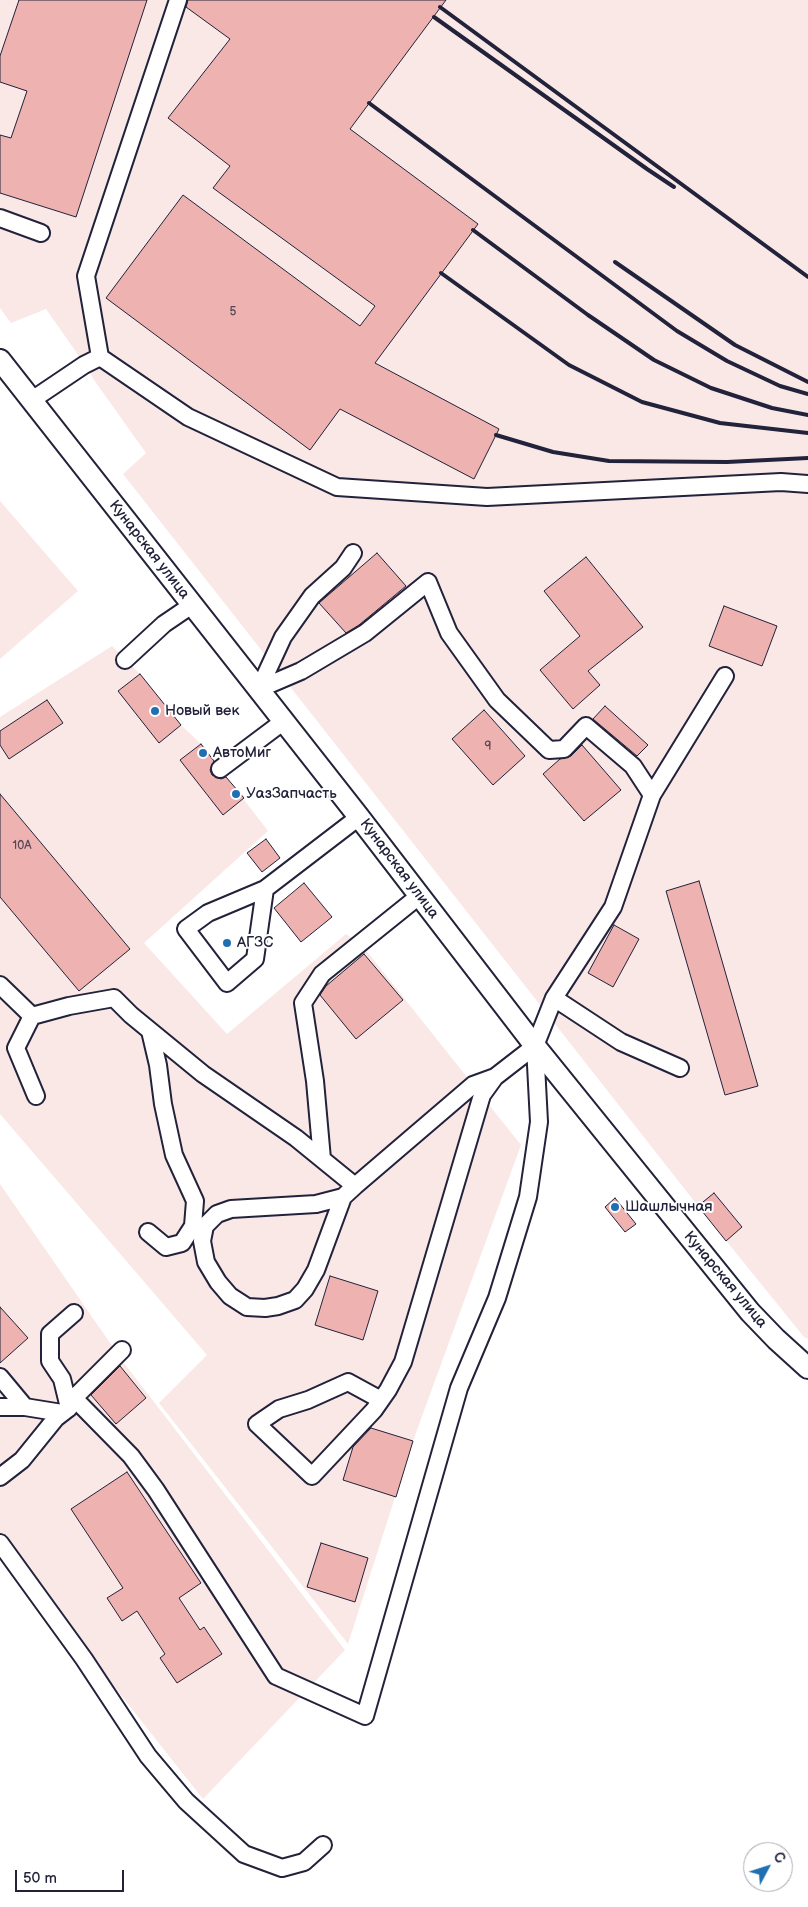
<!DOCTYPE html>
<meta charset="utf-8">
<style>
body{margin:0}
#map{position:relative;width:808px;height:1907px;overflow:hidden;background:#fff;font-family:"Balsamiq Sans",sans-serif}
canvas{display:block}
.north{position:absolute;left:743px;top:1842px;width:50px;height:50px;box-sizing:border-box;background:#fff;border:1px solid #a7a7b1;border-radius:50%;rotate:50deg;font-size:14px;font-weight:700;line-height:20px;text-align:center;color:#22223b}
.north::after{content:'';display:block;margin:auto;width:18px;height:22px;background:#1f6fb2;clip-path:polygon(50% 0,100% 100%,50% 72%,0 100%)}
.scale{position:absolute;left:15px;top:1870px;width:109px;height:22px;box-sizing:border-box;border:2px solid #22223b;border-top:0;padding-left:6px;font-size:15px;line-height:18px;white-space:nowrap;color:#22223b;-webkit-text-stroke:4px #fff;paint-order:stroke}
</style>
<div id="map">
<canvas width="808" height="1907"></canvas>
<div class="north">С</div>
<div class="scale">50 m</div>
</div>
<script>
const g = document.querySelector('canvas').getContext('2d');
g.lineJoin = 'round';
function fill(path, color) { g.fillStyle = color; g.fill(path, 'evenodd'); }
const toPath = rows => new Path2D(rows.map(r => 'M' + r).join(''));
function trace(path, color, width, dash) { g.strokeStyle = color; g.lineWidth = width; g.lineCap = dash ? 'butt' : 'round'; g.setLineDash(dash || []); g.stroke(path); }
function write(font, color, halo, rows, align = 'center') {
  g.font = font + ' "Balsamiq Sans",sans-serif'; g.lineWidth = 4; g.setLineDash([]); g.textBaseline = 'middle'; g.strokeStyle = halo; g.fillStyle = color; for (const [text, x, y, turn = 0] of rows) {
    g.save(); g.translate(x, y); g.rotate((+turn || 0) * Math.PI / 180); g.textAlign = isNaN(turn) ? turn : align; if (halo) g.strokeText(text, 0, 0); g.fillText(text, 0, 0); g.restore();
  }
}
fill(toPath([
 [0,0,808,0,808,1339,804,1337,698,1206,123,474,146,453,94,380,88,369,46,309,11,323,0,308],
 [0,501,78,591,0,659],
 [112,646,140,674,181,725,201,744,268,831,144,943,227,1034,346,934,361,944,521,1145,413,1441,348,1644,159,1403,207,1355,0,1114,0,717],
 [0,1184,124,1363,345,1650,203,1799,0,1542]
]), '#fae8e7');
const building = toPath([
 [19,0,147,0,76,217,0,193,0,135,11,138,27,91,0,82,0,56,19,0],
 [188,0,446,0,350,129,478,224,375,363,499,429,474,479,340,409,310,450,106,298,183,195,360,326,375,306,213,188,230,166,168,118,230,39,186,7,188,0],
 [377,553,406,586,359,625,346,633,319,603,377,553],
 [586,557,643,627,588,671,600,685,573,709,540,670,580,636,544,591,586,557],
 [724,606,777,626,762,666,709,646,724,606],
 [140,674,181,725,159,743,118,691,140,674],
 [47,700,63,723,9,759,0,745,0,731,47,700],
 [605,706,648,745,637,756,593,719,605,706],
 [484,710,525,756,493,785,452,739,484,710],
 [201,744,214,761,210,770,212,775,221,779,226,777,244,798,223,815,180,760,201,744],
 [582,745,621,790,584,821,543,774,560,759,571,756,582,745],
 [0,794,130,949,79,991,0,897,0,794],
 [266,839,280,858,262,872,247,853,266,839],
 [699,881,758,1086,725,1095,666,891,699,881],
 [304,883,332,917,301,942,274,908,304,883],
 [614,925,639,939,613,987,588,973,614,925],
 [364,954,403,1000,356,1039,320,995,326,986,364,954],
 [714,1193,742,1227,726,1241,698,1206,714,1193],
 [615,1198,636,1224,625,1232,605,1207,615,1198],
 [330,1276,378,1291,363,1340,315,1325,330,1276],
 [0,1307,28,1338,0,1363,0,1307],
 [120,1366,146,1398,116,1424,91,1395,120,1366],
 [371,1428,413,1441,396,1497,343,1480,353,1447,371,1428],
 [127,1472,201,1583,179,1598,200,1630,204,1627,222,1654,177,1683,160,1658,165,1654,137,1611,122,1621,107,1598,123,1588,71,1509,127,1472],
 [321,1543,368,1558,355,1602,307,1587,321,1543]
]);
fill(building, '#eeb2b0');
trace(building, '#22223b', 1);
const minor = toPath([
 [178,0,86,276,100,357,188,417,337,487,487,497,781,482,808,484],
 [0,218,41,233],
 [32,400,84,365,100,357],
 [353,553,343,568,312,596,283,637,259,689,301,671,365,633,428,582,449,633,497,700,549,750,564,749,586,726,633,766,652,795],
 [125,660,164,624,192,605],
 [220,769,284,721],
 [265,889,255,959,227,983,186,929,208,913,265,889,359,817],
 [0,985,32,1016],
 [554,998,621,1042,680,1068],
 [36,1096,16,1048,32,1016,69,1006,114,998,131,1015,203,1074,296,1138,355,1186,473,1085,495,1077],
 [322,1159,315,1081,303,1003,322,974,419,896],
 [343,1197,316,1204,231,1209,217,1214,205,1226,202,1241,206,1262,218,1282,230,1296,247,1307,265,1308,278,1306,295,1300,305,1289,316,1270,343,1197,355,1186],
 [148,1232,166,1247,182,1243,193,1226,195,1201,174,1155,163,1104,158,1065,150,1031],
 [122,1350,74,1398,131,1456,156,1490,276,1676,365,1716,459,1388,497,1298,528,1197,539,1122,535,1046,554,998,613,907,652,795,725,676],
 [0,1377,25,1407],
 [381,1400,348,1382,308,1400,279,1409,257,1424,312,1476,374,1410,388,1390,403,1362,482,1095,495,1077,535,1046],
 [0,1407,25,1407,62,1413],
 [69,1408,62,1379,50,1361,50,1334,74,1313],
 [0,1477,22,1460,56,1418,69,1408,73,1400],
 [0,1543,84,1659,148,1756,186,1801,244,1854,282,1868,304,1862,323,1845]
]);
const major = toPath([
 [0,360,359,817,535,1046,750,1312,776,1339,808,1368]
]);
trace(minor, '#22223b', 20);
trace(major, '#22223b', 24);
trace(minor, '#fff', 16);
trace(major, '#fff', 20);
trace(toPath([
 [440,7,808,277],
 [434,17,647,169,674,187],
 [369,103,677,331,727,361,780,386,808,394],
 [473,230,588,315,654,360,711,388,772,408,808,415],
 [615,262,735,345,808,382],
 [441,273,569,365,642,402,720,423,808,433],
 [496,435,553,452,609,461,727,462,808,458]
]), '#22223b', 4);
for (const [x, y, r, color] of [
 [155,711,5,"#1f6fb2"],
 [203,753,5,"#1f6fb2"],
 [236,794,5,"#1f6fb2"],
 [227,943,5,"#1f6fb2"],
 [615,1207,5,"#1f6fb2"]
]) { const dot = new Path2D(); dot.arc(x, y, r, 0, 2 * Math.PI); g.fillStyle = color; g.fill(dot); trace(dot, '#fff', 2); }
write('12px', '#554658', null, [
 ["5",233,312],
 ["9",488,747],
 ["10А",22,846]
]);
write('15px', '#22223b', '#fff', [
 ["Кунарская улица",149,550,52],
 ["Кунарская улица",399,869,53],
 ["Кунарская улица",725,1280,50]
]);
write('15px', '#22223b', '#fff', [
 ["Новый век",165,711],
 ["АвтоМиг",213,753],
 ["УазЗапчасть",246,794],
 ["АГЗС",237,943],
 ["Шашлычная",625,1207]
], 'left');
</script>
